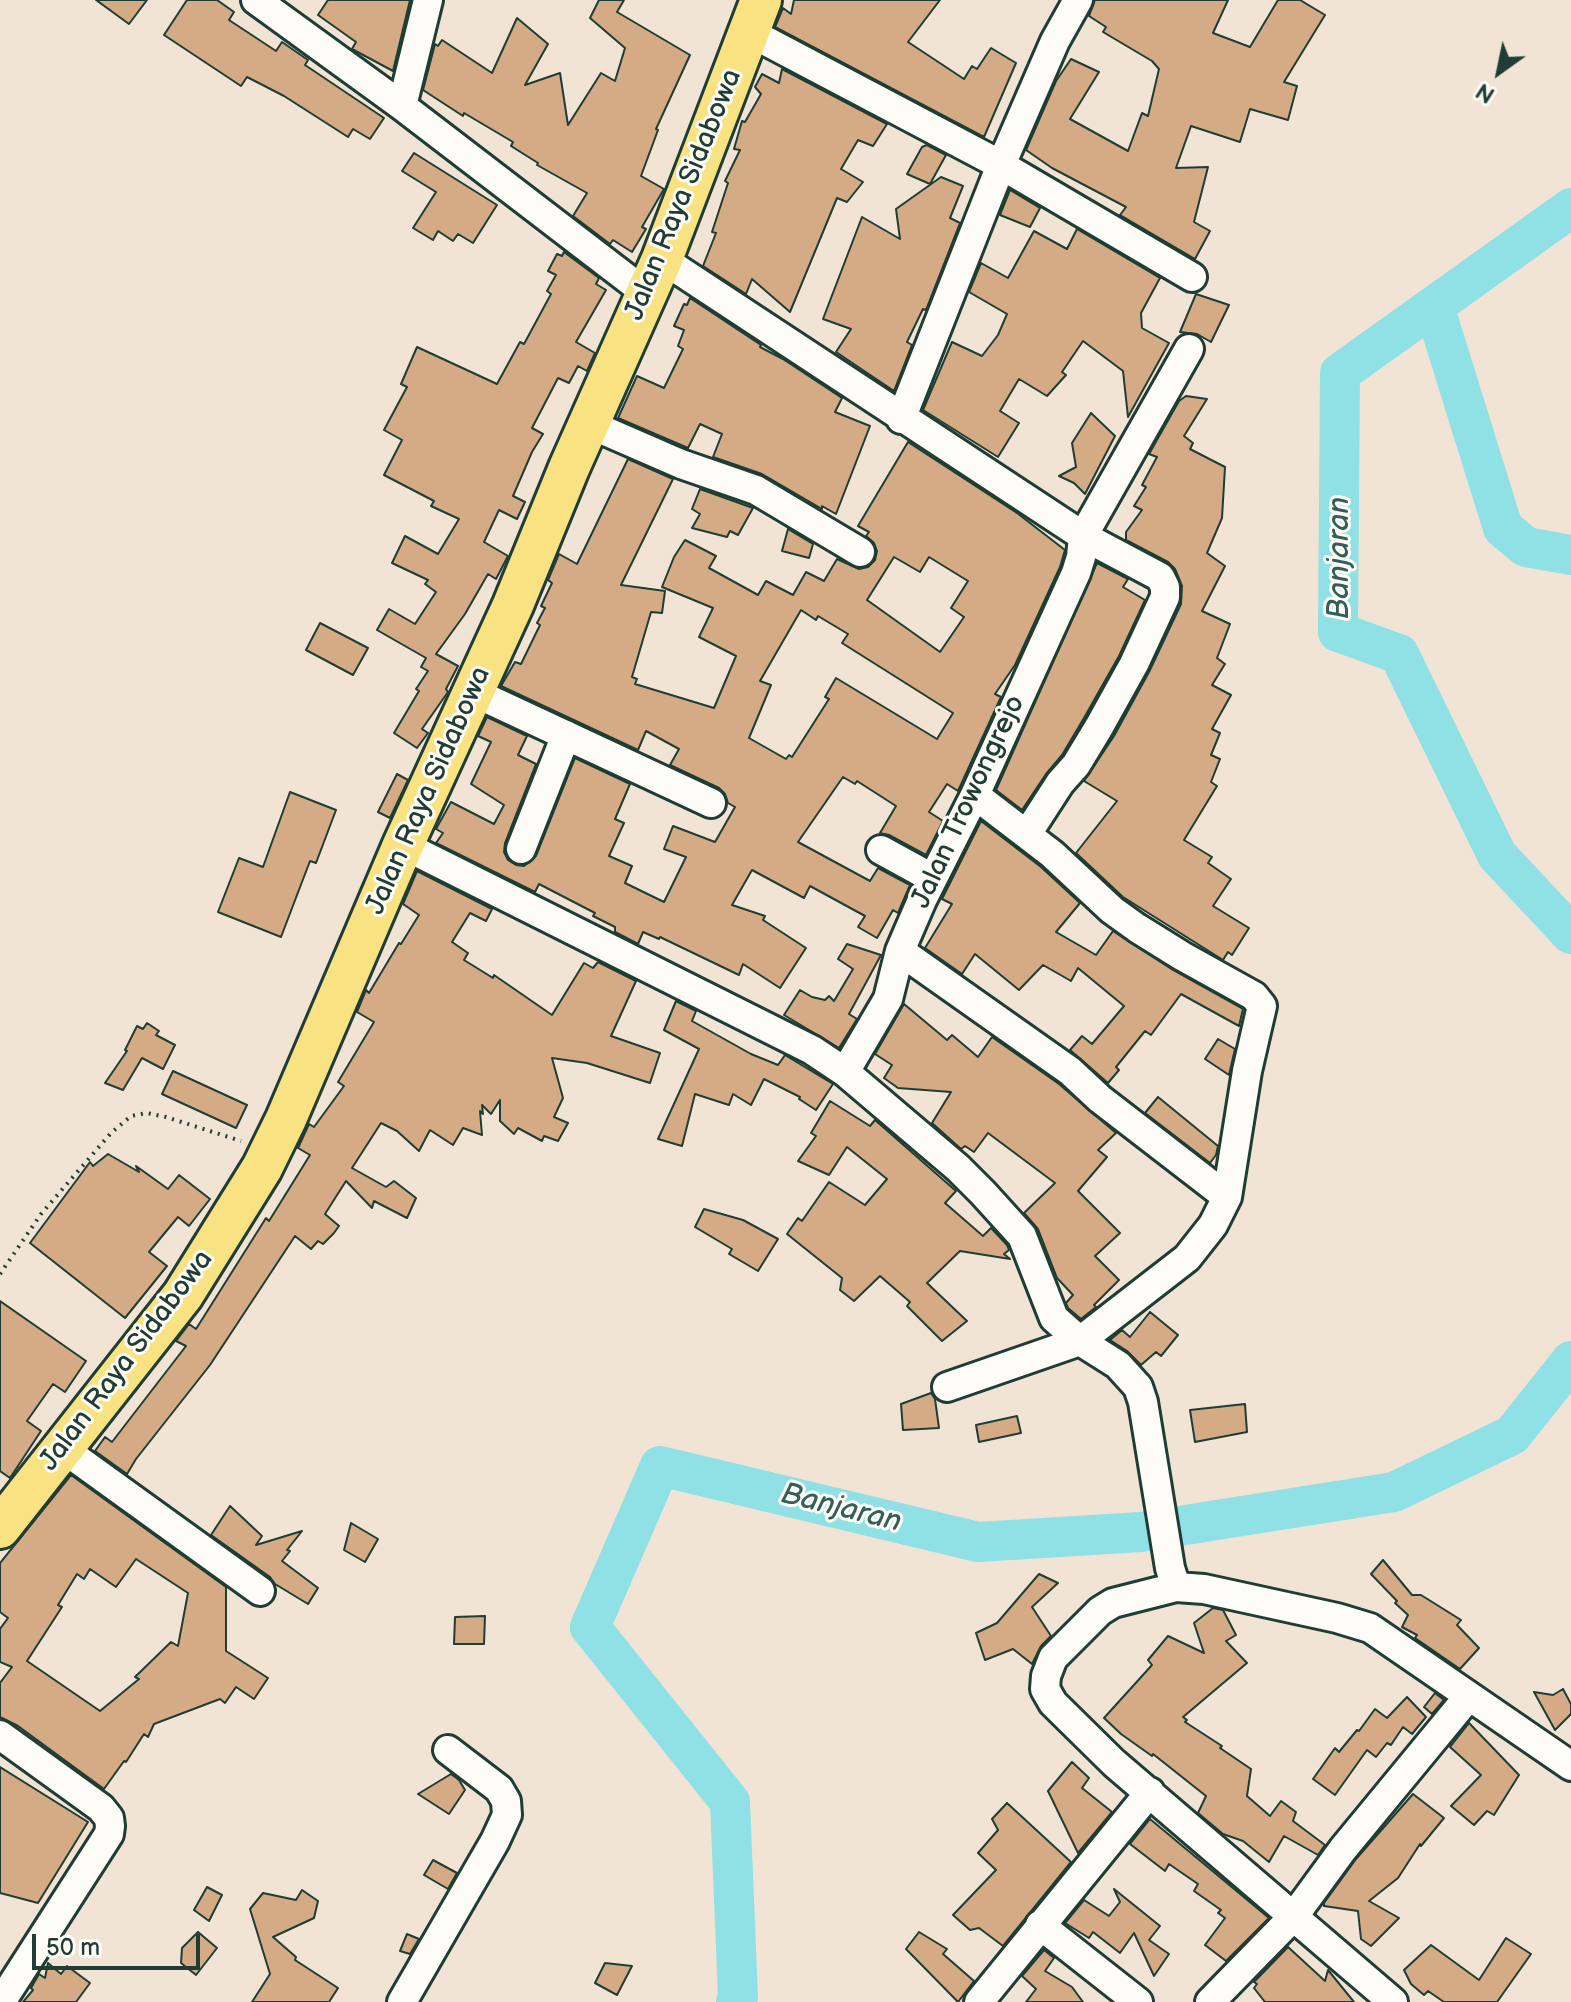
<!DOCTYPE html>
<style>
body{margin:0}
#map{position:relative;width:1571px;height:2002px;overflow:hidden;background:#f1e4d5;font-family:"Balsamiq Sans",sans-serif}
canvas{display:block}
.north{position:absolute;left:1459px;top:32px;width:80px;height:80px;-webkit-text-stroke:6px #fdfcf7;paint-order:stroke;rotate:213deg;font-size:22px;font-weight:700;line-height:32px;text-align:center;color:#1f3d34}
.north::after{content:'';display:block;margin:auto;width:28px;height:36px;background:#1f3d34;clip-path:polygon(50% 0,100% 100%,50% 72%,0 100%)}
.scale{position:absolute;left:32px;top:1934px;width:168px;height:36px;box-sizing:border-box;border:4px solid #1f3d34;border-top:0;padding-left:10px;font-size:24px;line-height:28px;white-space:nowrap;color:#1f3d34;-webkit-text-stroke:6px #fdfcf7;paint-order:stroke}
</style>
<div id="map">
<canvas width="1571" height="2002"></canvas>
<div class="north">N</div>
<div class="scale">50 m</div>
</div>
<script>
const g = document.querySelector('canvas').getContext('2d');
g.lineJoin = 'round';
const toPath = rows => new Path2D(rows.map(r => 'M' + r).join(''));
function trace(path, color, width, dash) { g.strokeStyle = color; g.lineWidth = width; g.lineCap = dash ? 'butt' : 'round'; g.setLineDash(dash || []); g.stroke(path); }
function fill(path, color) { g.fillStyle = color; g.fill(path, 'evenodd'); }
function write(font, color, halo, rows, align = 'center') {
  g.font = font + ' "Balsamiq Sans",sans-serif'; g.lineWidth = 6; g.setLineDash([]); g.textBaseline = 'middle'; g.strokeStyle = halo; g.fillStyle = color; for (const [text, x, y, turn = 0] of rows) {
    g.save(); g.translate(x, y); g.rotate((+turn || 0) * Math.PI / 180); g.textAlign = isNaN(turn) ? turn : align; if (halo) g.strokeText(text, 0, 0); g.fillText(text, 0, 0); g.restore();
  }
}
trace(toPath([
 [1571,208,1340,373,1338,632,1399,654,1497,855,1571,934],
 [1434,306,1503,528,1526,547,1571,555],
 [736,2002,738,1997,730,1802,590,1627,660,1466,978,1542,1141,1532,1394,1492,1512,1435,1571,1361]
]), '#8fe1e6', 40);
const building = toPath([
 [96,0,147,0,129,24,96,0],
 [187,0,217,0,234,12,229,20,276,51,282,42,308,60,305,65,384,118,370,139,353,129,348,137,284,96,247,77,241,86,164,35,187,0],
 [328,0,410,0,393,71,352,49,356,42,318,15,328,0],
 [599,0,624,0,617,12,690,55,656,129,658,130,641,176,664,189,642,227,646,229,632,252,613,240,610,244,573,216,587,193,537,165,538,163,511,146,513,142,464,113,463,116,423,90,435,44,438,46,442,40,492,73,517,18,548,44,525,85,560,73,568,125,601,73,615,81,625,48,590,18,599,0],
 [794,0,940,0,908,42,964,79,972,66,977,69,991,48,1016,63,984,137,775,27,783,8,791,14,794,0],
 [1095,0,1228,0,1213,33,1250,47,1278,0,1300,0,1325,15,1284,82,1297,86,1288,120,1250,109,1240,142,1191,126,1176,168,1208,167,1194,222,1210,231,1195,259,1120,215,1126,207,1052,168,1026,150,1056,81,1071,59,1099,72,1070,119,1128,151,1142,113,1148,116,1159,69,1152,61,1103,32,1106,27,1089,16,1095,0],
 [782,69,887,124,873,146,858,140,841,169,863,182,847,202,837,198,790,312,752,279,746,294,703,266,716,233,712,232,728,183,725,181,740,150,734,149,742,121,745,122,761,94,755,87,762,74,779,83,782,69],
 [927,145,946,155,930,184,907,174,922,147,927,145],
 [414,153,497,205,473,243,458,234,453,241,438,231,433,240,413,228,436,192,402,171,414,153],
 [941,177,963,186,950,218,960,223,926,310,923,309,907,342,912,345,894,391,836,352,851,329,823,319,862,217,900,239,896,209,941,177],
 [1010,190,1040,208,1030,227,1000,215,1010,190],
 [1077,229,1160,278,1141,313,1142,328,1169,343,1128,417,1123,371,1083,341,1062,372,1066,375,1047,396,1019,379,1000,411,1019,423,998,457,923,410,952,342,982,356,998,335,1007,314,969,292,981,263,1008,278,1034,231,1067,249,1077,229],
 [564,252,599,278,596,284,606,290,576,342,595,353,587,371,578,366,569,383,558,378,532,428,543,434,532,452,513,496,525,502,517,519,499,510,484,542,508,556,496,579,488,574,465,614,436,654,458,666,446,689,448,692,422,729,428,733,417,748,394,733,419,691,416,689,428,671,421,667,426,658,377,630,389,609,415,624,436,592,425,584,428,580,392,563,405,536,438,554,459,519,431,506,434,501,384,475,402,440,384,430,407,387,401,384,417,347,497,384,520,342,524,344,551,294,547,291,556,275,548,271,557,254,562,256,564,252],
 [1196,294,1229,305,1211,342,1197,334,1180,332,1196,294],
 [690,298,761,345,760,347,783,359,842,398,835,412,870,426,836,514,822,506,822,509,762,474,713,457,722,434,700,424,688,448,618,418,637,376,664,388,683,349,678,346,684,330,674,326,684,304,687,305,690,298],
 [1186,396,1207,399,1184,436,1193,443,1190,449,1225,467,1222,518,1207,553,1225,566,1202,611,1230,624,1217,658,1225,664,1212,685,1231,695,1212,729,1220,733,1211,755,1220,759,1211,782,1217,786,1184,840,1212,857,1208,863,1231,879,1213,906,1249,928,1232,955,1228,952,1223,960,1123,897,1076,853,1117,801,1084,781,1114,736,1149,672,1181,604,1182,586,1175,569,1168,562,1126,540,1126,532,1142,510,1134,506,1146,487,1142,485,1157,457,1149,454,1179,401,1186,396],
 [1091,413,1115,436,1085,494,1074,483,1059,476,1076,467,1072,443,1091,413],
 [908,442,1017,513,1065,550,1060,567,1015,665,995,694,1001,697,958,791,947,784,929,812,943,821,926,855,889,835,880,833,896,806,857,781,855,784,843,777,798,842,870,881,878,868,910,885,898,913,893,910,877,938,858,927,865,916,810,886,804,898,752,870,732,905,765,916,763,920,806,948,780,988,743,964,739,975,660,937,659,939,643,932,638,944,615,932,615,927,593,916,595,913,539,884,535,892,436,843,443,833,436,829,451,802,494,824,504,805,471,784,491,742,478,736,487,717,527,736,518,755,536,764,505,843,504,852,508,860,516,865,524,866,536,856,575,758,630,784,615,819,624,823,609,856,632,866,625,883,664,902,686,857,664,849,673,826,715,842,735,807,728,803,725,794,719,788,670,765,679,749,646,731,638,750,501,686,515,662,521,664,540,625,537,623,545,608,541,606,552,583,548,580,559,554,577,564,628,459,673,479,621,585,665,591,662,613,651,612,632,677,637,679,635,684,714,708,736,656,699,637,713,608,662,587,674,557,685,540,716,556,709,568,758,595,766,581,793,595,806,572,824,581,837,559,859,569,868,567,875,560,877,551,874,543,866,536,869,532,858,526,908,442],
 [894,557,920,572,929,557,968,581,951,608,964,617,940,652,867,600,894,557],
 [801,610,816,620,818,616,848,634,842,643,953,713,937,739,836,678,825,697,829,699,792,757,789,755,786,759,749,738,771,685,760,681,801,610],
 [700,489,753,508,738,535,730,531,727,537,692,528,700,514,692,509,700,489],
 [788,529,813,544,809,558,782,551,788,529],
 [1097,563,1128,579,1123,587,1145,600,1119,656,1084,718,1062,755,1046,774,1022,810,996,790,1097,563],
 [320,623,368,648,353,675,306,650,320,623],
 [397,774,408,780,390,818,378,812,397,774],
 [290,792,336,810,316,863,310,861,281,937,218,912,239,858,263,867,290,792],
 [981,821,1041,867,1080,903,1056,932,1096,955,1113,931,1173,970,1243,1009,1239,1026,1181,994,1151,1035,1145,1031,1116,1067,1119,1070,1108,1083,1070,1050,1082,1036,1092,1044,1124,1006,1078,968,1071,981,1043,965,1019,990,975,954,962,974,925,948,952,904,942,899,981,821],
 [417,871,492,909,486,921,470,913,452,942,468,953,464,960,493,978,494,975,552,1015,584,963,593,968,598,962,636,981,611,1036,660,1053,650,1083,587,1063,552,1058,563,1098,554,1117,568,1123,558,1141,544,1136,542,1141,518,1128,514,1134,500,1121,500,1100,491,1114,482,1105,483,1114,480,1111,482,1135,463,1128,453,1145,430,1130,419,1151,397,1131,381,1123,352,1168,386,1187,394,1181,416,1198,407,1218,374,1201,372,1208,346,1181,325,1214,339,1226,334,1233,323,1244,318,1241,311,1249,295,1236,210,1365,136,1459,127,1474,95,1451,105,1437,112,1442,186,1346,176,1341,189,1324,196,1329,266,1218,269,1221,310,1155,298,1148,309,1124,314,1127,344,1086,338,1082,374,1022,357,1012,366,990,369,993,399,943,401,944,419,915,403,904,417,871],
 [847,944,881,955,849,1014,857,1019,839,1048,784,1015,800,990,812,997,825,1000,829,996,834,1001,853,969,838,959,847,944],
 [676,1001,696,1011,692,1021,751,1054,778,1065,785,1055,833,1084,816,1110,799,1099,800,1097,764,1079,751,1105,733,1094,729,1105,695,1094,682,1146,658,1139,699,1049,664,1030,676,1001],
 [904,1004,947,1040,952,1035,978,1057,992,1037,1059,1084,1116,1133,1098,1150,1107,1157,1078,1191,1120,1233,1095,1256,1119,1280,1094,1305,1096,1307,1081,1319,1068,1308,1066,1303,1073,1295,1057,1278,1038,1229,1024,1213,1055,1183,988,1133,974,1152,965,1146,961,1149,932,1123,951,1092,898,1088,884,1078,892,1065,875,1054,904,1004],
 [147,1023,159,1031,156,1035,175,1045,163,1069,142,1058,123,1090,105,1083,127,1051,125,1050,137,1026,143,1029,147,1023],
 [1218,1039,1235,1049,1229,1075,1205,1059,1218,1039],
 [173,1071,247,1105,236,1128,162,1094,173,1071],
 [1158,1097,1218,1146,1216,1155,1210,1163,1145,1113,1158,1097],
 [830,1101,870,1126,875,1120,956,1191,945,1203,983,1236,991,1228,1007,1245,1009,1250,1004,1254,1010,1259,960,1251,927,1283,967,1321,942,1341,907,1306,910,1302,880,1276,854,1301,840,1290,842,1278,787,1234,798,1218,802,1221,829,1182,865,1205,887,1179,847,1147,829,1175,798,1161,816,1136,811,1133,830,1101],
 [108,1154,139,1172,136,1166,168,1189,179,1175,210,1199,189,1226,178,1217,149,1252,167,1266,125,1318,30,1243,90,1162,93,1166,108,1154],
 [704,1209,743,1220,778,1239,758,1271,729,1254,732,1249,695,1227,704,1209],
 [0,1301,86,1361,65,1392,53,1384,27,1421,41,1431,10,1478,0,1471,0,1301],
 [1150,1312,1178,1335,1161,1356,1156,1352,1141,1365,1127,1351,1110,1340,1122,1330,1130,1337,1150,1312],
 [931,1393,935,1399,939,1428,903,1430,901,1404,931,1393],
 [1245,1404,1247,1432,1195,1442,1190,1410,1245,1404],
 [1017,1416,1021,1433,979,1442,976,1425,1017,1416],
 [71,1475,226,1587,226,1651,268,1678,254,1699,236,1687,225,1703,220,1699,154,1724,148,1737,144,1734,126,1762,124,1761,104,1789,18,1726,0,1717,0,1683,12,1667,0,1662,0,1629,8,1618,0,1612,0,1563,71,1475],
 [136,1559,188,1593,178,1646,171,1642,135,1677,139,1679,100,1711,27,1661,62,1607,58,1605,77,1574,84,1579,90,1569,116,1587,136,1559],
 [230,1506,262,1536,256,1545,302,1531,287,1550,290,1551,282,1561,318,1588,308,1604,275,1584,270,1577,211,1535,230,1506],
 [351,1523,378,1539,365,1562,344,1550,351,1523],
 [1383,1560,1412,1595,1421,1595,1461,1620,1457,1625,1479,1648,1460,1669,1415,1638,1417,1635,1402,1627,1408,1615,1395,1603,1397,1601,1371,1574,1383,1560],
 [1039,1574,1058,1583,1032,1607,1051,1636,1041,1646,1032,1664,1013,1649,985,1660,976,1633,997,1623,1039,1574],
 [1213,1608,1223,1610,1236,1635,1226,1641,1247,1663,1183,1717,1187,1720,1185,1722,1222,1746,1220,1748,1251,1769,1247,1796,1270,1816,1281,1801,1296,1812,1293,1821,1325,1845,1318,1855,1284,1836,1269,1862,1243,1841,1223,1834,1198,1813,1206,1796,1153,1754,1152,1756,1121,1734,1104,1718,1152,1665,1148,1660,1168,1636,1204,1653,1194,1623,1213,1608],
 [485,1616,484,1644,454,1644,455,1617,485,1616],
 [1563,1689,1571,1704,1571,1714,1555,1730,1534,1692,1553,1695,1563,1689],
 [1435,1693,1444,1700,1432,1714,1424,1707,1435,1693],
 [1407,1697,1426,1717,1412,1734,1403,1727,1391,1745,1387,1743,1376,1757,1367,1750,1335,1795,1313,1779,1335,1748,1339,1752,1357,1730,1359,1731,1375,1709,1387,1718,1407,1697],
 [1469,1723,1519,1775,1494,1815,1487,1811,1474,1825,1451,1806,1481,1775,1450,1747,1469,1723],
 [1072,1762,1089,1778,1082,1788,1112,1812,1078,1853,1048,1791,1072,1762],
 [0,1767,88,1822,38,1903,0,1893,0,1767],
 [451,1774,459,1780,465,1790,449,1814,418,1794,451,1774],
 [1413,1794,1444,1818,1421,1846,1420,1844,1398,1878,1369,1901,1399,1918,1371,1946,1361,1939,1358,1911,1324,1906,1324,1903,1356,1859,1413,1794],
 [1007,1803,1071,1862,1003,1946,979,1928,970,1930,953,1915,996,1870,978,1853,998,1830,992,1819,1007,1803],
 [1150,1819,1269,1918,1226,1961,1205,1945,1225,1918,1218,1913,1221,1910,1194,1891,1198,1884,1169,1864,1165,1871,1130,1844,1150,1819],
 [433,1860,457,1873,448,1889,424,1875,433,1860],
 [207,1887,222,1895,209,1921,194,1910,207,1887],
 [1114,1889,1160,1926,1149,1940,1169,1954,1154,1976,1134,1933,1120,1953,1093,1932,1089,1938,1065,1923,1084,1900,1109,1916,1120,1902,1114,1889],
 [302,1890,318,1901,314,1918,273,1937,296,1957,295,1960,338,1988,329,2002,252,2002,270,1974,250,1909,263,1893,296,1900,302,1890],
 [198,1932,217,1948,196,1975,181,1963,182,1948,198,1932],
 [919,1932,947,1949,943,1954,974,1981,958,2002,906,1949,919,1932],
 [407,1934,419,1939,410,1954,400,1951,407,1934],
 [1506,1938,1531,1954,1497,2002,1444,2002,1428,1991,1424,1995,1411,1984,1404,1970,1431,1945,1479,1980,1506,1938],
 [1288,1947,1325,1981,1328,1970,1354,2002,1265,2002,1254,1988,1257,1984,1254,1982,1288,1947],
 [1044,1950,1054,1958,1045,1971,1072,1987,1083,2002,1026,2002,1036,1989,1022,1976,1044,1950],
 [48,1963,61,1974,67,1966,90,1983,76,2002,23,2002,33,1990,31,1988,39,1974,45,1978,48,1963],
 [605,1963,632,1966,617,1995,595,1983,605,1963]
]);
fill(building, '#d5ab86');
trace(building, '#1f3d34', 2);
const minor = toPath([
 [256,0,402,106,646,293],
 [749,32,1001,165,1192,277],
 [402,106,428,0],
 [901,419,1001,165,1055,41,1078,0],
 [589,424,681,464,756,490,860,552],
 [473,692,711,803],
 [1027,834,1060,783,1076,765,1099,727,1134,664,1165,597,1165,587,1160,577,1083,536,1189,349],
 [403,845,812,1050,845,1072,888,999,900,951,922,900,975,795,1076,573,1081,557,1083,536,662,259],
 [521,849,566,735],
 [881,850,932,878],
 [900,951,1070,1071,1100,1099,1227,1197],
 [845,1072,958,1168,983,1193,1022,1236,1054,1318,1080,1341,1118,1365,1138,1387,1143,1402,1170,1568,1176,1587],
 [947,1387,1080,1341,1187,1258,1213,1225,1227,1197,1247,1071,1262,1006,1254,996,1182,956,1137,928,1112,910,1052,854,975,795],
 [62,1448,260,1591],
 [0,1735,101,1808,109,1818,110,1826,109,1834,1,2002],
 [1040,1925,1138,2002],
 [402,2002,495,1841,507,1815,506,1801,499,1789,448,1750],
 [979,2002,1150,1792],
 [1210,2002,1294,1916,1343,1849,1469,1696],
 [1393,2002,1114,1763,1053,1703,1045,1689,1046,1676,1053,1658,1100,1611,1113,1603,1176,1587,1204,1589,1337,1618,1370,1628,1571,1766]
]);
const highway = toPath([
 [0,1528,183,1295,262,1168,286,1119,403,845,513,605,569,468,662,259,761,0]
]);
trace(minor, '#1f3d34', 34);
trace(highway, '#1f3d34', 46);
trace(toPath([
 [0,1274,41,1214,111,1133,131,1116,147,1113,166,1117,241,1141]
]), '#1f3d34', 4, [2, 6]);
trace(minor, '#fdfcf7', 28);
trace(highway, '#f8e281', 40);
write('28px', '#1f3d34', '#fdfcf7', [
 ["Jalan Raya Sidabowa",684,195,-68],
 ["Jalan Raya Sidabowa",429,791,-66],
 ["Jalan Trowongrejo",969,802,-65],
 ["Jalan Raya Sidabowa",127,1361,-53]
]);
write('italic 30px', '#355e58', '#fdfcf7', [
 ["Banjaran",1340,558,-90],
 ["Banjaran",841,1509,14]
]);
</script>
